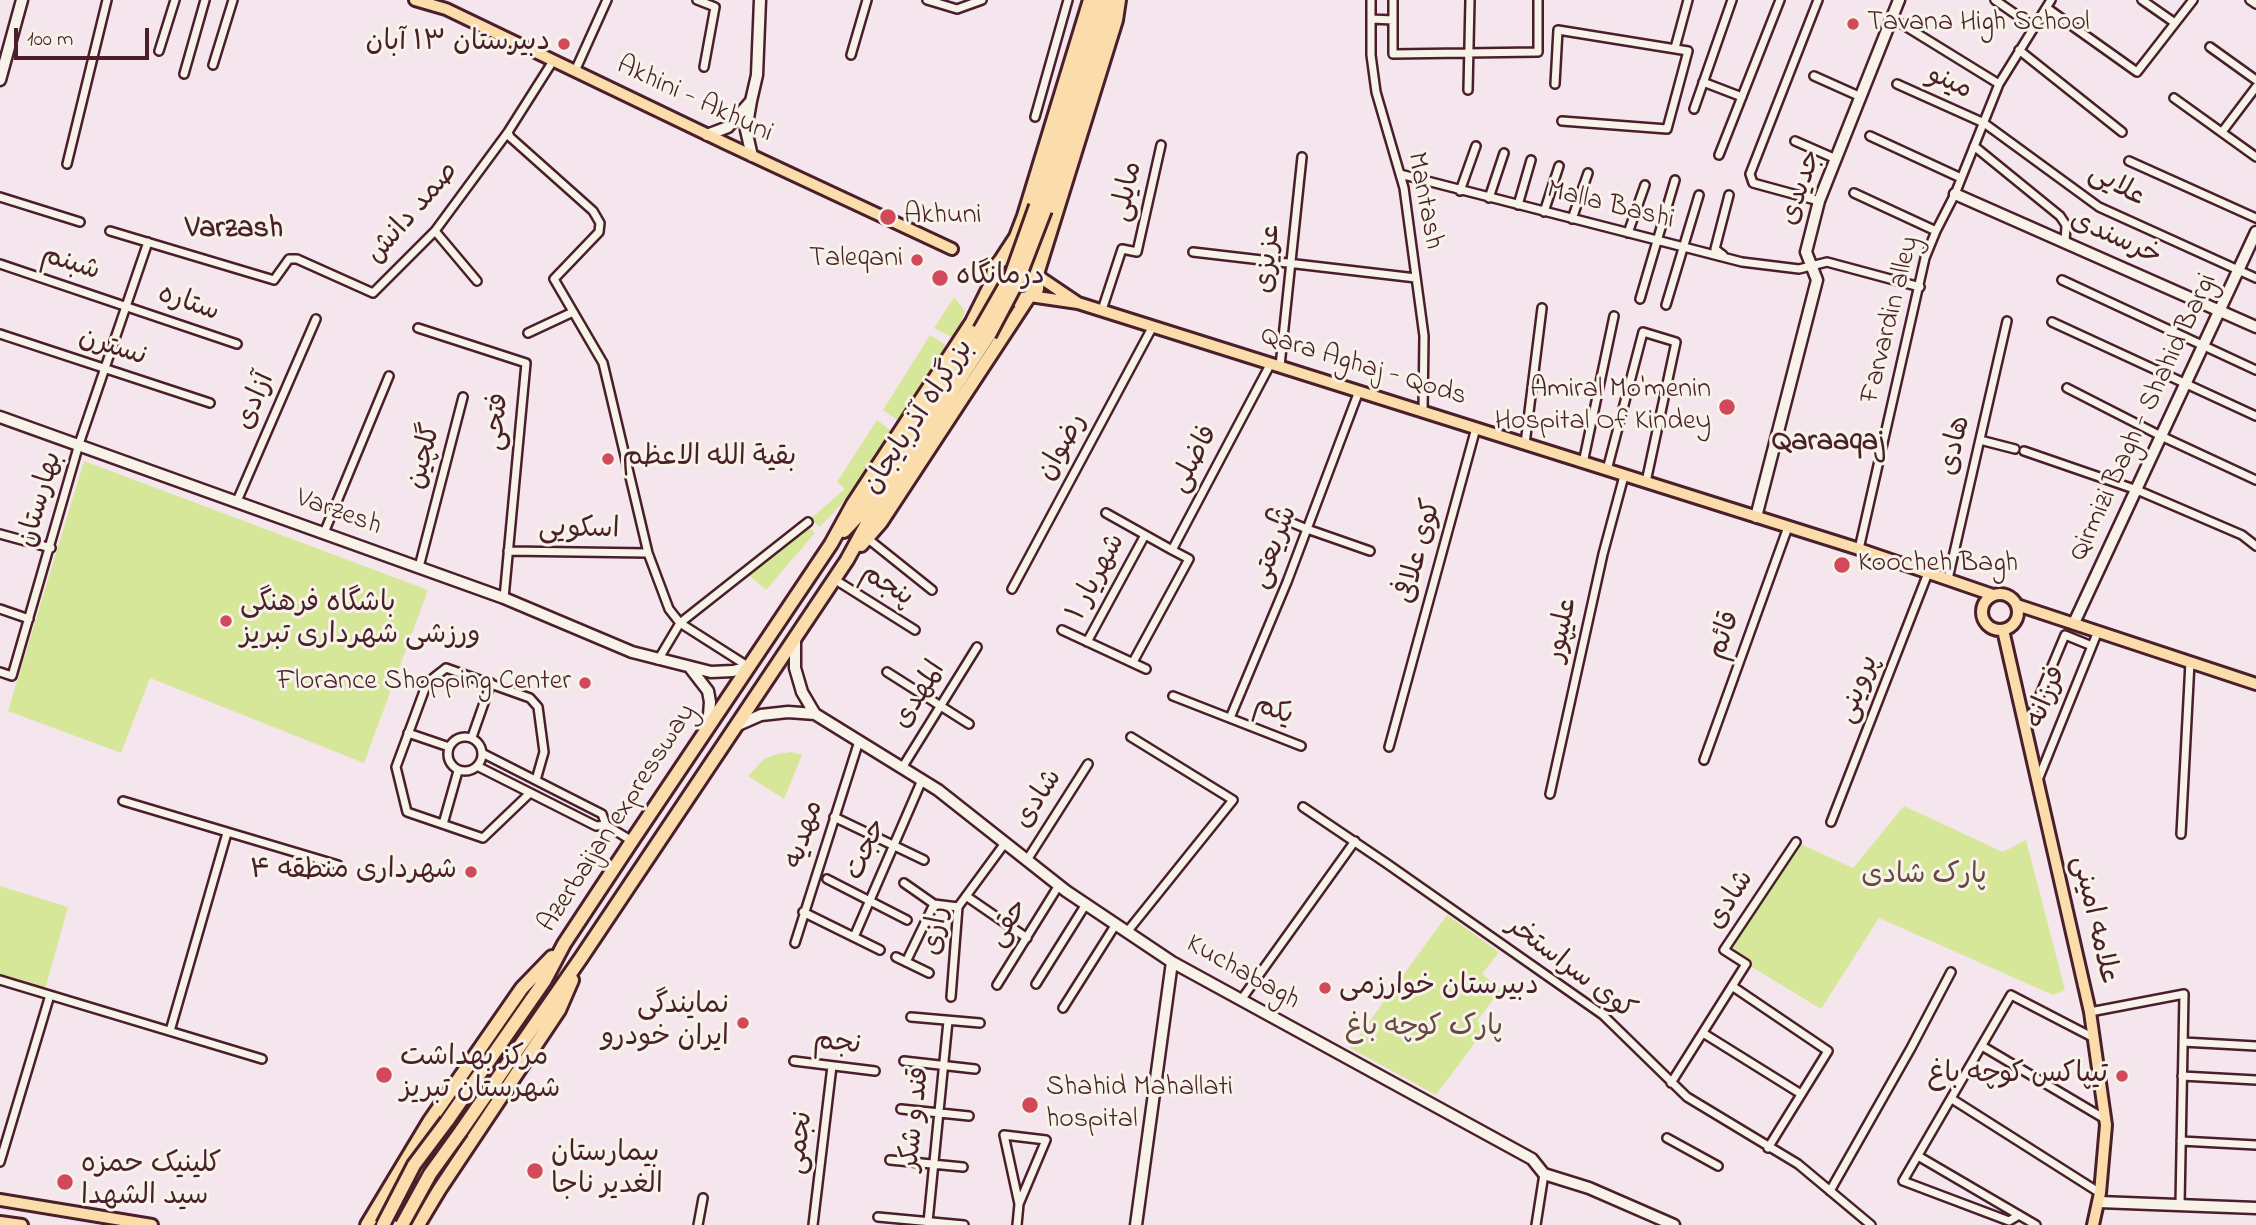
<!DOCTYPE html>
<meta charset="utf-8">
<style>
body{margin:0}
#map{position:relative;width:2256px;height:1225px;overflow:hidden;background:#f4e6ec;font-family:"Indie Flower",sans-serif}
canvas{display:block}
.scale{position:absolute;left:14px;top:28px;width:135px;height:32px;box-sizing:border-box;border:4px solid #4a1f2b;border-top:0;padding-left:9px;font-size:21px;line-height:24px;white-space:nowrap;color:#4a1f2b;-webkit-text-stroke:5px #f7f3e8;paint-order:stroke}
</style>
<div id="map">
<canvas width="2256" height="1225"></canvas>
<div class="scale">100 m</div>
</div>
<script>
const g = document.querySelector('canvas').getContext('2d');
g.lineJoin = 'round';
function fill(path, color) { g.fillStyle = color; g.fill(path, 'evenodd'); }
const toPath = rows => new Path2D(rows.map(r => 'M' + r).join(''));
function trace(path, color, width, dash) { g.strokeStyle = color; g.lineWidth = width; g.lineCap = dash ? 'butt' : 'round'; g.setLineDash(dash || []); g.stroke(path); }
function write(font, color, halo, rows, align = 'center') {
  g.font = font + ' "Indie Flower","Playpen Sans Arabic",sans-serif'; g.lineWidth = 6; g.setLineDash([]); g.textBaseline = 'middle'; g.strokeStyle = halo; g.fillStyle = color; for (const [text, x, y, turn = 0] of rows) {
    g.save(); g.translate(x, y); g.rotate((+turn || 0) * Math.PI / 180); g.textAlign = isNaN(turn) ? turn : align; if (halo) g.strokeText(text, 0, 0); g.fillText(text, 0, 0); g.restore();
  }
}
fill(toPath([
 [954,297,965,311,955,339,934,328],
 [930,335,949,347,899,421,883,410],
 [877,420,894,433,850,495,820,527,810,519,845,489,837,482],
 [84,461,428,590,364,763,150,678,121,753,8,711],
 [806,524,815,533,766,590,745,572],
 [792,752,802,755,784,799,748,776,764,759,777,754],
 [1904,806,2003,852,2026,840,2065,990,2053,995,1879,918,1821,1009,1729,953,1796,842,1853,868],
 [0,886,68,907,44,993,0,980],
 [1447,915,1499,952,1482,974,1501,989,1477,1021,1486,1028,1436,1095,1350,1048]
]), '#d7e79a');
const street = toPath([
 [697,0,715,7,704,67],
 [927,0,957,9,982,0],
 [1371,0,1371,55,1376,92,1404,188,1424,336,1423,411],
 [1393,0,1393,54,1538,52,1538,0],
 [1818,0,1750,174,1753,183,1819,201],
 [1995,0,2034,27],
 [2142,0,2175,23],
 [2250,0,2256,4],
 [2047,8,2137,72,2193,0],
 [1892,18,1999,84],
 [1371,19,1393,20],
 [2210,47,2256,80],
 [1675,48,1688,0],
 [2019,50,2122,132],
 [159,51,175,0],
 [851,55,867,0],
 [213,65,233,0],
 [575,71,607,0],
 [184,74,205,0],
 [1814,76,1861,97],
 [1703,82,1742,97],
 [1555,84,1558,30,1688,51,1667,129,1562,121],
 [1897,84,1984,123,2099,207,2256,278],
 [1468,90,1470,0],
 [2174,98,2256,157],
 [1694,109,1732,0],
 [1035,117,1068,0],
 [508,132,510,137,593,211,600,223,599,232,554,279,603,363,648,553,669,609,680,623,749,667],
 [2222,132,2256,87],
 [1870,136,1961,178],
 [1795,141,1836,159],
 [1974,146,2060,216,2066,225,2065,243],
 [1719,155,1780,0],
 [2129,161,2256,218],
 [67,164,107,0],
 [1400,174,1742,262,1799,269,1827,262,1920,287],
 [1460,191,1476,146],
 [1854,193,1936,231],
 [0,197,80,222],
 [1489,198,1504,153],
 [1518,205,1531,160],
 [1544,212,1559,166],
 [1572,219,1588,173],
 [110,231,274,280,289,259,297,259,373,293,435,231,508,132,553,61],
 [435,231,477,281],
 [1628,233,1645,185],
 [1193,252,1416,278],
 [1723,255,1715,249,1729,195],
 [0,264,237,344],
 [2062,280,2256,370],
 [1640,299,1675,180],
 [1666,305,1699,195],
 [1102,310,1122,249,1137,252,1161,145],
 [2052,322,2256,416],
 [418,328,526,363,504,598],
 [528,333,573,312],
 [0,334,210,403],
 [1280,366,1302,157],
 [2067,388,2161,436,2256,480],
 [1980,440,2015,449],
 [1525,444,1542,308],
 [2024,451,2137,490,2242,535,2256,546],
 [1583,463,1614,316],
 [1607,470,1643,332,1676,342,1646,482],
 [237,501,316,319],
 [1106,513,1172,550,1271,363],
 [1271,514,1307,529,1370,551],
 [324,533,389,376],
 [0,534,51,548],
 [867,538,932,590],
 [1859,549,1925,258,1936,231,1955,194,1999,84,2051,0],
 [508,551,648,553],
 [419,567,463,397],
 [834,579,915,630],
 [1948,579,2007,321],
 [1012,589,1153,326],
 [0,609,29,619],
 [1062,630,1146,669],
 [1087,642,1145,535],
 [658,660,680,623,808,522],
 [1133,662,1189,559,1172,550],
 [0,672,12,676,79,444,148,242],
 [887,672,969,724],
 [1173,696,1301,746],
 [2034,709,2065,635,2092,646],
 [1230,718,1287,582,1359,391],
 [408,733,449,747],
 '448 754a17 17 0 1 1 34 0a17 17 0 1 1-34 0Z',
 [472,737,491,683],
 [1389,747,1476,428],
 [482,753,602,814,606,825],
 [1704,760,1788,527],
 [477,766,596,826,606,825,632,841],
 [902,768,977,647],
 [2038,780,2098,631],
 [530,793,483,838,407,812,396,767,427,683,446,668,530,698,538,707,544,752,536,780],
 [1550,794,1603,554,1624,476],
 [123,801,338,865],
 [1303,807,1386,863,1603,1015,1687,1097,1798,1164,1871,1225],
 [834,817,924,860],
 [1831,822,1928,573],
 [443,824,458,771],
 [2181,834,2190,662],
 [1027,860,1088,764],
 [827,879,907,920],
 [904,883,934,904,958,907],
 [966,896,1027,938],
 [803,912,880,950],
 [1127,932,1233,800,1131,737],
 [854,937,922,780],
 [795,943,859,741],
 [896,957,929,973],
 [906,962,934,904],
 [0,980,262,1059],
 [1036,984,1086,904],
 [997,985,1059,885],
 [1732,986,1828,1051,1768,1148],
 [951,997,958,907,1005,843],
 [1241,1000,1355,841],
 [1063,1008,1116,924],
 [2090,1012,2184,994,2180,1204],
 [911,1017,980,1023],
 [170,1031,227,833],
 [1703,1033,1801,1094],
 [2183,1042,2256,1046],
 [1982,1046,2105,1119],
 [794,1061,875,1071],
 [904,1061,975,1069],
 [2182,1076,2256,1080],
 [1671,1083,1746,964,1724,950,1796,842],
 [1952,1099,2100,1193],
 [901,1109,969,1116],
 [1667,1138,1718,1166],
 [2181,1141,2256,1145],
 [1918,1156,2036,1225],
 [890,1160,963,1167],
 [0,1162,50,995],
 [1830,1191,1911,1048,1951,972],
 [2019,1215,2009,1221,1903,1181,2011,995,2094,1038],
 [878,1217,964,1225],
 [928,1222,948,1021],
 [698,1225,703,1198],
 [813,1225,832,1066],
 [1017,1225,1019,1204,1046,1140,1004,1135,1019,1204],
 [1536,1225,1544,1174]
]);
const secondary = toPath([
 [0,80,22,0],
 [751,101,757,75,760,0],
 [707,135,728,127,751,101,746,130,752,156],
 [1955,194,2256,327],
 [0,417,504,598,632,652,711,672,733,671,749,667],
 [1756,517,1817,280,1806,252,1819,201,1899,0],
 [2074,623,2256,232],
 [691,669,708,691,710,702,708,728],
 [815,714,938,790,1066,891,1172,962,1532,1159,1544,1174,1589,1188,1674,1225],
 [736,726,761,715,788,712,815,714,802,692,795,668,795,639],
 [2099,1202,2256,1208],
 [1136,1225,1172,962]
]);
const primary = toPath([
 [415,0,446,9,727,144,952,249],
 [1030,296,1078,303,1038,276],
 [1078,303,1859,549,1993,595],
 '1982 612a18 18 0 1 1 36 0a18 18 0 1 1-36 0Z',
 [2017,605,2256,684],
 [2003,630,2090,1012,2106,1125,2100,1193,2093,1225],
 [0,1200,152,1225],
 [0,1222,22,1225]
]);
const highway = toPath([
 [1036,206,1100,0],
 [1045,210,1112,0],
 [1012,257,1032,266,1038,276,1037,289,1028,298,1016,300,996,291,992,282,994,269,1001,260,1012,257],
 [1001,260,1016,237,1024,216,1090,0],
 [1037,274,1116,20,1119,0],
 [844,531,861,513,980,330],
 [861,545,881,522,1028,298],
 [447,1121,545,980,564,944,632,841,831,544,853,504,972,322,992,282],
 [461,1131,581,958,847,560,870,518,989,335],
 [367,1225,429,1122,522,988,552,957],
 [418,1225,439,1190,559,1010,572,980]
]);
trace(street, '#4a1f2b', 12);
trace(secondary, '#4a1f2b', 15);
trace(primary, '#4a1f2b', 16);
trace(highway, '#4a1f2b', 18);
trace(street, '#f7f3e8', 7);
trace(secondary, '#f7f3e8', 10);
trace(primary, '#fbddab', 10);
trace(highway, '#fbddab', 12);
const highwayBridge = toPath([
 [980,330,1011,276,1036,206],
 [989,335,1018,280,1045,210],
 [383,1225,414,1165,447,1121],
 [402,1225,430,1174,461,1131]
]);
trace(highwayBridge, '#4a1f2b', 18, []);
trace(highwayBridge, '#fbddab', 12);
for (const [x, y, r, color] of [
 [1853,24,7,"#d1495b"],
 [564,44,7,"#d1495b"],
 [888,217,9,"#d1495b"],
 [917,260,7,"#d1495b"],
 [940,278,9,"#d1495b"],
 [1727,407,9,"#d1495b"],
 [608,459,7,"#d1495b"],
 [1842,565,9,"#d1495b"],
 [226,621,7,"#d1495b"],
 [585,683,7,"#d1495b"],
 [471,872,7,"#d1495b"],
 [1325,988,7,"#d1495b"],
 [743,1023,7,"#d1495b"],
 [384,1075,9,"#d1495b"],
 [2122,1076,7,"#d1495b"],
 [1030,1105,9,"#d1495b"],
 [535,1171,9,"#d1495b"],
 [65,1182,9,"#d1495b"]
]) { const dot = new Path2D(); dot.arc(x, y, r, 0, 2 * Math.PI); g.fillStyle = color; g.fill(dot); trace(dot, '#f7f3e8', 2.5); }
write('28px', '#4a1f2b', '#f7f3e8', [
 ["Tavana High School",1867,24],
 ["دبیرستان ۱۳ آبان",550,44,"right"],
 ["Akhuni",904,217],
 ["Taleqani",903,260,"right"],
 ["درمانگاه",956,278],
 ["Amiral Mo'menin",1711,391,"right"],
 ["Hospital Of Kindey",1711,423,"right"],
 ["بقیة الله الاعظم",622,459],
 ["Koocheh Bagh",1858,565],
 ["باشگاه فرهنگی",240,605],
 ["ورزشی شهرداری تبریز",240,637],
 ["Florance Shopping Center",571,683,"right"],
 ["شهرداری منطقه ۴",457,872,"right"],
 ["دبیرستان خوارزمی",1339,988],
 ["نمایندگی",729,1007,"right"],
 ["ایران خودرو",729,1039,"right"],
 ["مرکز بهداشت",400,1059],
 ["شهرستان تبریز",400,1091],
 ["تیپاکس کوچه باغ",2108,1076,"right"],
 ["Shahid Mahallati",1046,1089],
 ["hospital",1046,1121],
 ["بیمارستان",551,1155],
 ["الغدیر ناجا",551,1187],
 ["کلینیک حمزه",81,1166],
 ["سید الشهدا",81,1198]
], 'left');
write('28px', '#4a1f2b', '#f7f3e8', [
 ["مینو",1949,84,25],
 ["Akhini - Akhuni",694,101,25],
 ["علایی",2116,187,29],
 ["جدیدی",1803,188,-71],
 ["مایلی",1129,192,-78],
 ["Mantash",1423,201,79],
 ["Malla Bashi",1610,207,14],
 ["صمد دانش",414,214,-49],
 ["خرسندی",2115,240,24],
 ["عزیزی",1270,259,-84],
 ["شبنم",70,265,18],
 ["ستاره",188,305,19],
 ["Farvardin alley",1892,320,-76],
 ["نسترن",112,349,18],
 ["Qara Aghaj - Qods",1363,368,17],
 ["آزادی",257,402,-67],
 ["بزرگراه آذربایجان",920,418,-57],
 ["Qirmizi Bagh - Shahid Bargi",2145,418,-65],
 ["فتحی",499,422,-85],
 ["هادی",1957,446,-77],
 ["رضوان",1064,448,-61],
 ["گلچین",426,457,-75],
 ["فاضلی",1196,460,-62],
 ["بهارستان",42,500,-74],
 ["Varzesh",338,514,20],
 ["اسکویی",579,531,1],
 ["شریعتی",1276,548,-69],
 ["کوی علافی",1421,552,-75],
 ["شهریار ۱",1098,578,-62],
 ["پنجم",886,587,32],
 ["علیپور",1564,630,-78],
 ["قائم",1726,636,-70],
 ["پروینی",1860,690,-69],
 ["المهدی",921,696,-58],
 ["فرزانه",2048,698,-68],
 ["یکم",1273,712,21],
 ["شادی",1040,800,-57],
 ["Azerbaijan expressway",619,819,-57],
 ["مهدیه",806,835,-72],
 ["حجت",868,850,-66],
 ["شادی",1732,901,-58],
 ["علامه امینی",2093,921,77],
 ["حقی",1010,924,-58],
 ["رازی",938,931,-81],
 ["کوی سراستخر",1570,970,37],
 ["Kuchabagh",1242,974,29],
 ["نجم",837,1045,7],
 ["قند و شکر",917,1119,-84],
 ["نجمی",802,1143,-83]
]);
write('28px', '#664741', '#f7f3e8', [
 ["پارک شادی",1924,877],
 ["پارک کوچه باغ",1424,1029]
]);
write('bold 30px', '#4a1f2b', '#f7f3e8', [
 ["Varzash",234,231],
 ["Qaraaqaj",1828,444]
]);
</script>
